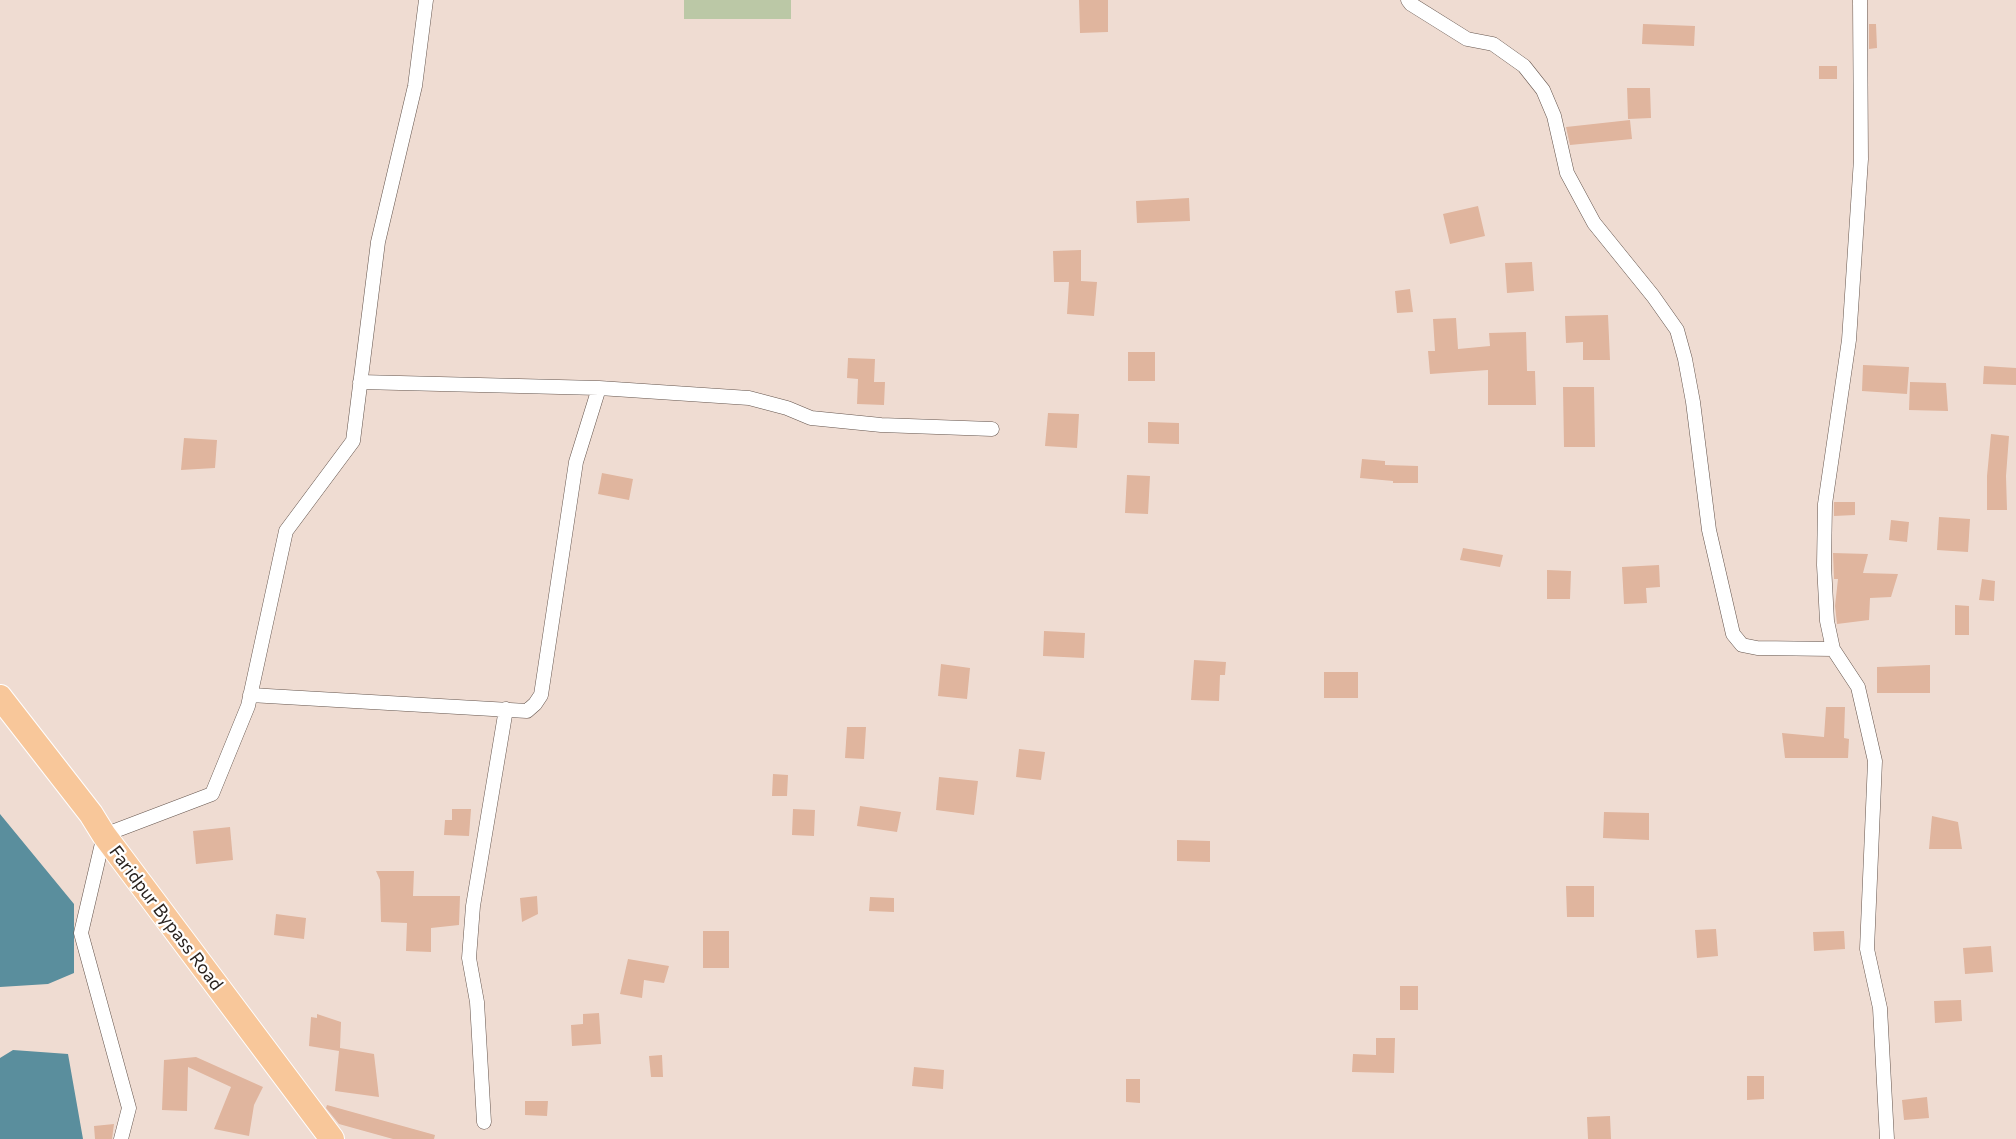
<!DOCTYPE html>
<style>
body{margin:0}
canvas{display:block;background:#efdcd2}
</style>
<canvas width="2016" height="1139"></canvas>
<script>
const g = document.querySelector('canvas').getContext('2d');
g.lineJoin = 'round';
function fill(path, color) { g.fillStyle = color; g.fill(path, 'evenodd'); }
const toPath = rows => new Path2D(rows.map(r => 'M' + r).join(''));
function trace(path, color, width, dash) { g.strokeStyle = color; g.lineWidth = width; g.lineCap = dash ? 'butt' : 'round'; g.setLineDash(dash || []); g.stroke(path); }
function write(font, color, halo, rows, align = 'center') {
  g.font = font + ' Commissioner,sans-serif'; g.lineWidth = 4.5; g.setLineDash([]); g.textBaseline = 'middle'; g.strokeStyle = halo; g.fillStyle = color; for (const [text, x, y, turn = 0] of rows) {
    g.save(); g.translate(x, y); g.rotate((+turn || 0) * Math.PI / 180); g.textAlign = isNaN(turn) ? turn : align; if (halo) g.strokeText(text, 0, 0); g.fillText(text, 0, 0); g.restore();
  }
}
fill(toPath([
 [684,0,791,0,791,19,684,19]
]), '#bbc8a6');
fill(toPath([
 [0,814,74,904,74,973,48,984,0,987],
 [13,1050,68,1054,83,1139,0,1139,0,1058]
]), '#5a8e9d');
fill(toPath([
 [1079,0,1108,0,1108,32,1080,33],
 [1643,24,1695,26,1694,46,1642,44],
 [1869,24,1876,24,1877,48,1869,49],
 [1819,66,1837,66,1837,79,1819,79],
 [1627,88,1650,88,1651,118,1628,119],
 [1630,120,1632,139,1570,145,1566,127],
 [1189,198,1190,221,1137,223,1136,201],
 [1478,206,1485,236,1450,244,1443,214],
 [1081,250,1081,281,1097,282,1094,316,1067,314,1069,282,1054,282,1053,251],
 [1532,262,1534,291,1507,293,1505,263],
 [1410,289,1413,312,1397,313,1395,291],
 [1608,315,1610,360,1583,360,1583,342,1566,343,1565,316],
 [1456,318,1458,349,1490,346,1489,333,1526,332,1527,371,1535,371,1536,405,1488,405,1488,370,1430,374,1428,351,1435,351,1433,319],
 [1128,352,1155,352,1155,381,1128,381],
 [848,358,875,359,874,382,885,382,884,405,857,404,858,379,847,378],
 [1863,365,1909,367,1907,394,1862,391],
 [1984,366,2016,368,2016,385,1983,384],
 [1910,382,1946,383,1948,411,1909,410],
 [1563,387,1594,387,1595,447,1564,447],
 [1048,413,1079,414,1077,448,1045,446],
 [1148,422,1179,423,1179,444,1148,443],
 [1991,434,2009,436,2006,476,2007,510,1987,510,1987,476],
 [184,438,217,440,215,468,181,470],
 [1362,459,1385,461,1385,465,1418,466,1418,483,1393,483,1393,481,1360,478],
 [602,473,633,479,629,500,598,494],
 [1127,475,1150,476,1148,514,1125,513],
 [1834,502,1855,502,1855,515,1834,516],
 [1939,517,1970,519,1968,552,1937,550],
 [1891,520,1909,522,1907,542,1889,540],
 [1463,548,1503,555,1500,567,1460,560],
 [1833,553,1868,554,1863,573,1898,574,1891,597,1870,598,1869,620,1837,624,1835,606,1838,579,1834,579],
 [1659,565,1660,587,1646,588,1647,603,1624,604,1622,567],
 [1547,570,1571,571,1570,599,1547,599],
 [1982,579,1995,581,1994,601,1979,600],
 [1955,605,1969,606,1969,635,1955,635],
 [1044,631,1085,633,1084,658,1043,656],
 [1194,660,1226,662,1225,675,1220,675,1219,701,1191,700],
 [941,664,970,668,967,699,938,696],
 [1930,665,1930,693,1877,693,1877,667],
 [1324,672,1358,672,1358,698,1324,698],
 [1826,707,1845,707,1844,738,1849,739,1848,758,1785,758,1782,733,1824,737],
 [847,727,866,727,864,759,845,758],
 [1019,749,1045,752,1041,780,1016,777],
 [773,774,788,775,787,796,772,796],
 [939,777,978,781,974,815,936,810],
 [860,806,901,812,897,832,857,826],
 [452,809,471,809,469,836,444,835,445,820,452,820],
 [793,809,815,810,814,836,792,835],
 [1604,812,1649,813,1649,840,1603,838],
 [1932,816,1958,822,1962,849,1929,849],
 [230,827,233,860,196,864,193,831],
 [1177,840,1210,841,1210,862,1177,861],
 [376,871,414,871,413,896,460,896,459,925,431,928,431,952,406,951,407,923,381,922,380,880],
 [1566,886,1594,886,1594,917,1567,917],
 [537,896,538,914,522,922,520,898],
 [870,897,894,898,894,912,869,911],
 [276,914,306,918,304,939,274,935],
 [1716,929,1718,956,1697,958,1695,930],
 [703,931,729,931,729,968,703,968],
 [1844,931,1845,949,1814,951,1813,932],
 [1991,946,1993,972,1965,974,1963,948],
 [628,959,669,966,664,983,644,980,642,998,620,994],
 [1400,986,1418,986,1418,1010,1400,1010],
 [1961,1000,1962,1021,1935,1023,1934,1001],
 [599,1013,601,1044,572,1046,571,1025,583,1024,583,1014],
 [317,1014,341,1022,340,1048,374,1054,379,1097,335,1091,339,1051,309,1046,311,1017,317,1018],
 [1376,1038,1395,1038,1394,1073,1352,1072,1353,1054,1376,1055],
 [662,1055,663,1077,651,1077,649,1056],
 [196,1057,263,1087,254,1105,249,1136,214,1129,231,1087,188,1067,187,1111,162,1110,164,1060],
 [914,1067,944,1070,943,1089,912,1086],
 [1747,1076,1764,1076,1764,1099,1747,1100],
 [1126,1079,1140,1079,1140,1103,1126,1102],
 [1927,1097,1929,1118,1904,1120,1902,1100],
 [525,1101,548,1101,547,1116,525,1115],
 [327,1105,435,1135,434,1139,393,1139,339,1124,326,1108],
 [1610,1116,1611,1139,1588,1139,1587,1117],
 [114,1124,112,1139,95,1139,94,1126]
]), '#e0b59e');
const street = toPath([
 [1408,0,1411,4,1467,39,1493,44,1524,66,1543,90,1554,116,1567,173,1594,223,1653,296,1677,330,1685,359,1693,402,1709,530,1733,634,1742,645,1757,648,1833,649],
 [1860,0,1861,159,1849,340,1825,504,1824,565,1827,621,1833,649,1858,687,1875,761,1867,949,1880,1008,1887,1139],
 [360,382,599,388,749,398,787,408,811,418,881,425,992,429],
 [250,695,527,711,535,704,541,695,576,462,599,388],
 [484,1122,477,1002,469,958,473,906,506,709],
 [121,1139,129,1108,81,933,104,835,212,794,248,706,286,531,353,441,378,242,415,86,426,0]
]);
const highway = toPath([
 [0,697,91,814,104,835,332,1139]
]);
trace(street, '#65554d', 15);
trace(highway, '#fff', 26);
trace(street, '#fff', 14);
trace(highway, '#f8c79a', 24);
write('18px', '#2a231f', '#fff', [
 ["Faridpur Bypass Road",166,918,53]
]);
</script>
